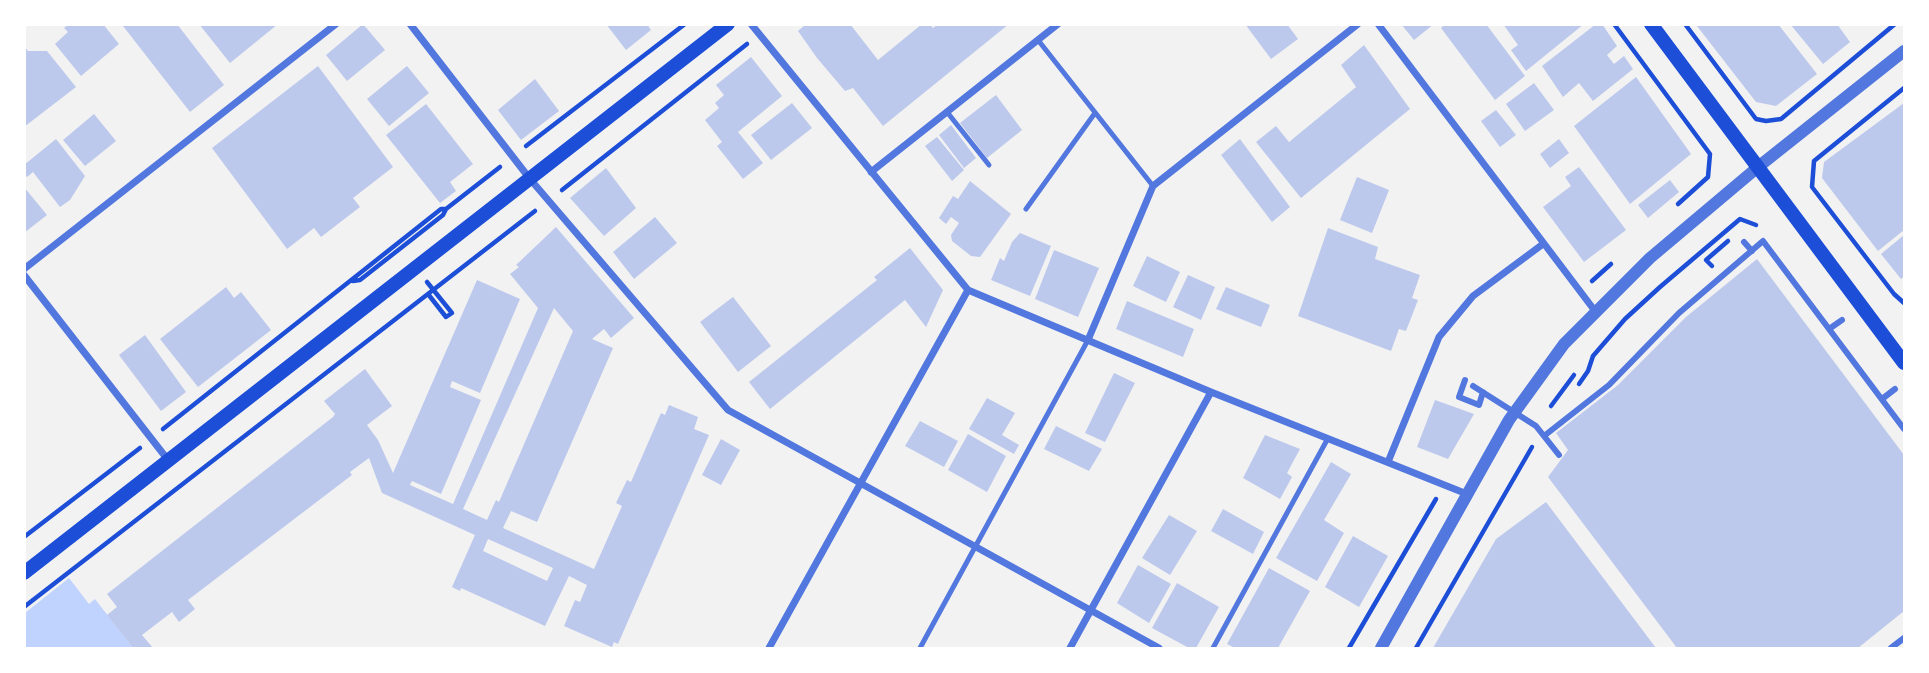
<!DOCTYPE html>
<style>
body{margin:0}
#map{position:relative;width:1929px;height:673px;overflow:hidden;background:#f2f2f2;font-family:Roboto,sans-serif}
canvas{display:block}
.frame{position:absolute;inset:0;border:26px solid #fff;pointer-events:none}
</style>
<div id="map">
<canvas width="1929" height="673"></canvas>
<div class="frame"></div>
</div>
<script>
const g = document.querySelector('canvas').getContext('2d');
g.lineJoin = 'round';
function fill(path, color) { g.fillStyle = color; g.fill(path, 'evenodd'); }
const toPath = rows => new Path2D(rows.map(r => 'M' + r).join(''));
function trace(path, color, width, dash) { g.strokeStyle = color; g.lineWidth = width; g.lineCap = dash ? 'butt' : 'round'; g.setLineDash(dash || []); g.stroke(path); }
fill(toPath([
 [69,578,89,604,95,599,133,648,25,648,25,613]
]), '#bfd3fe');
fill(toPath([
 [69,24,103,24,119,44,81,76,55,44,68,32,64,28],
 [125,24,177,24,224,85,190,112,123,26],
 [199,24,278,24,230,63],
 [363,24,385,50,347,81,326,55],
 [606,24,647,24,651,30,626,50],
 [806,24,850,24,878,60,922,24,930,24,933,28,938,24,1009,24,883,126,853,88,845,91,817,58,798,31],
 [1245,24,1287,24,1298,39,1271,59],
 [1401,24,1434,24,1414,40],
 [1445,24,1486,24,1525,76,1495,100,1441,28],
 [1503,24,1584,24,1526,71,1511,50,1518,45],
 [1596,24,1602,24,1617,46,1607,55,1614,64,1624,56,1633,69,1593,101,1579,83,1563,97,1542,66],
 [1699,24,1778,24,1817,74,1776,106,1756,102,1697,26],
 [1790,24,1837,24,1850,42,1823,64],
 [1364,45,1410,109,1301,198,1256,142,1276,126,1289,142,1356,87,1341,65],
 [24,46,28,51,47,51,76,87,24,127],
 [751,57,782,96,738,132,763,163,743,179,717,146,722,142,705,120,719,108,715,103,724,95,716,85],
 [318,66,393,167,353,198,360,207,321,237,314,228,287,249,212,148],
 [407,66,429,93,389,126,367,99],
 [1636,77,1691,154,1630,204,1574,126],
 [535,79,559,111,521,140,498,110],
 [1534,83,1554,110,1525,131,1506,104],
 [996,95,1022,130,987,158,960,123],
 [792,103,812,128,771,160,751,135],
 [1904,103,1904,230,1878,251,1822,178,1824,162],
 [426,104,473,164,450,182,456,191,440,203,386,135],
 [1496,110,1516,135,1500,147,1481,121],
 [94,114,116,141,85,166,63,140],
 [951,125,976,158,964,168,939,135],
 [937,137,964,170,952,181,925,146],
 [56,139,85,176,70,200,60,207,33,172,27,177,24,174,24,165],
 [1240,139,1290,207,1272,222,1221,155],
 [1559,139,1569,153,1550,168,1540,154],
 [1579,167,1626,230,1584,262,1543,207,1571,186,1565,177],
 [606,168,636,208,604,236,570,198],
 [1357,177,1389,190,1372,233,1340,220],
 [1670,180,1679,192,1648,218,1638,205],
 [970,181,1011,214,980,257,971,256,952,241,951,235,959,223,951,217,946,224,939,218,953,196,958,199],
 [24,187,47,215,24,233],
 [655,217,677,243,634,279,613,252],
 [556,227,634,318,611,338,604,329,592,339,613,348,537,522,511,511,503,528,594,569,622,506,616,503,627,480,631,482,661,413,665,415,669,405,698,417,694,429,709,435,618,644,614,642,612,647,564,626,575,600,580,602,587,585,569,576,545,626,461,588,460,591,452,587,475,535,382,493,369,458,350,472,352,475,188,600,195,609,179,622,172,612,142,635,153,648,133,648,107,615,117,607,107,594,333,417,335,414,324,401,365,369,392,406,367,425,378,440,393,473,477,280,520,299,480,393,452,381,450,387,481,400,441,494,412,481,410,485,453,504,538,308,510,274,519,267,516,265],
 [554,308,573,331,499,502,496,500,487,520,463,509],
 [488,539,553,568,547,581,483,551],
 [1328,228,1378,247,1375,259,1420,275,1412,298,1418,300,1406,331,1399,329,1391,351,1298,316],
 [1020,233,1051,246,1030,296,991,280,1000,258,1004,261,1012,242],
 [1904,235,1904,276,1901,279,1881,254],
 [910,248,943,290,926,327,905,300,770,409,749,382,877,280,874,277],
 [1054,250,1099,268,1078,317,1035,299],
 [1147,256,1180,272,1166,302,1133,286],
 [1757,259,1904,455,1904,611,1858,648,1677,648,1548,477,1568,450,1556,433,1618,385,1686,317],
 [1188,275,1215,287,1201,320,1173,307],
 [226,287,234,298,241,292,271,330,198,387,160,339],
 [1226,287,1270,305,1261,327,1216,309],
 [733,297,771,346,738,372,700,322],
 [1127,301,1194,329,1183,357,1116,329],
 [145,335,186,392,161,411,119,355],
 [1114,373,1135,383,1105,442,1085,433],
 [987,398,1015,413,1002,435,1019,445,1014,454,969,429],
 [1435,400,1474,414,1448,459,1417,447],
 [920,421,958,441,944,467,905,446],
 [1056,426,1102,449,1089,471,1044,449],
 [968,434,1006,456,987,492,948,470],
 [1265,435,1300,449,1287,473,1292,477,1280,499,1243,478],
 [721,439,740,450,721,485,702,475],
 [1331,462,1351,474,1324,520,1344,533,1317,581,1276,558],
 [1546,502,1656,648,1433,648,1496,539],
 [1223,509,1264,532,1253,554,1211,531],
 [1169,515,1197,531,1170,575,1142,558],
 [1353,536,1388,556,1359,607,1325,587],
 [1138,565,1171,584,1149,623,1117,603],
 [1269,568,1310,591,1278,648,1235,648,1227,644],
 [1177,583,1219,607,1196,648,1189,648,1152,628]
]), '#bdc9ec');
trace(toPath([
 [1614,24,1710,154,1708,177,1678,204],
 [1685,24,1756,119,1766,121,1781,119,1895,24],
 [1904,88,1814,161,1812,187,1894,294,1904,303],
 [526,146,685,24],
 [562,190,747,44],
 [1712,266,1706,260,1728,241],
 [353,281,360,280,443,215,446,209],
 [1592,281,1611,264],
 [427,282,452,313,446,317,428,294],
 [1579,384,1588,371,1593,356,1625,319,1660,287,1740,219,1756,225],
 [1551,406,1574,375],
 [163,429,441,209,446,209,500,167],
 [24,537,140,448],
 [24,607,535,211],
 [1349,648,1436,499],
 [1416,648,1532,447]
]), '#1d4ed8', 4.5);
trace(toPath([
 [1038,40,1153,186],
 [947,112,989,165],
 [1026,209,1095,113],
 [920,648,1088,340],
 [1213,648,1327,440]
]), '#5277de', 5);
trace(toPath([
 [1744,242,1752,251],
 [1829,329,1842,320],
 [1465,380,1459,397,1479,405,1483,392],
 [1473,386,1536,426,1559,455],
 [1882,399,1895,389],
 [1544,436,1609,385,1679,313,1763,241,1904,429],
 [1891,648,1904,638]
]), '#5277de', 6);
trace(toPath([
 [410,24,530,179,728,410,1159,648],
 [751,24,968,290,1211,392,1467,494],
 [1378,24,1595,311],
 [871,172,1058,24],
 [24,269,336,24],
 [24,275,168,460],
 [1088,340,1153,186,1358,24],
 [1388,462,1439,337,1473,296,1543,244],
 [769,648,968,290],
 [1070,648,1211,392]
]), '#5277de', 7);
trace(toPath([
 [1381,648,1509,420,1564,344,1650,258,1758,167,1904,51]
]), '#5277de', 12);
trace(toPath([
 [1651,24,1904,363],
 [24,573,728,24]
]), '#1d4ed8', 14);
</script>
